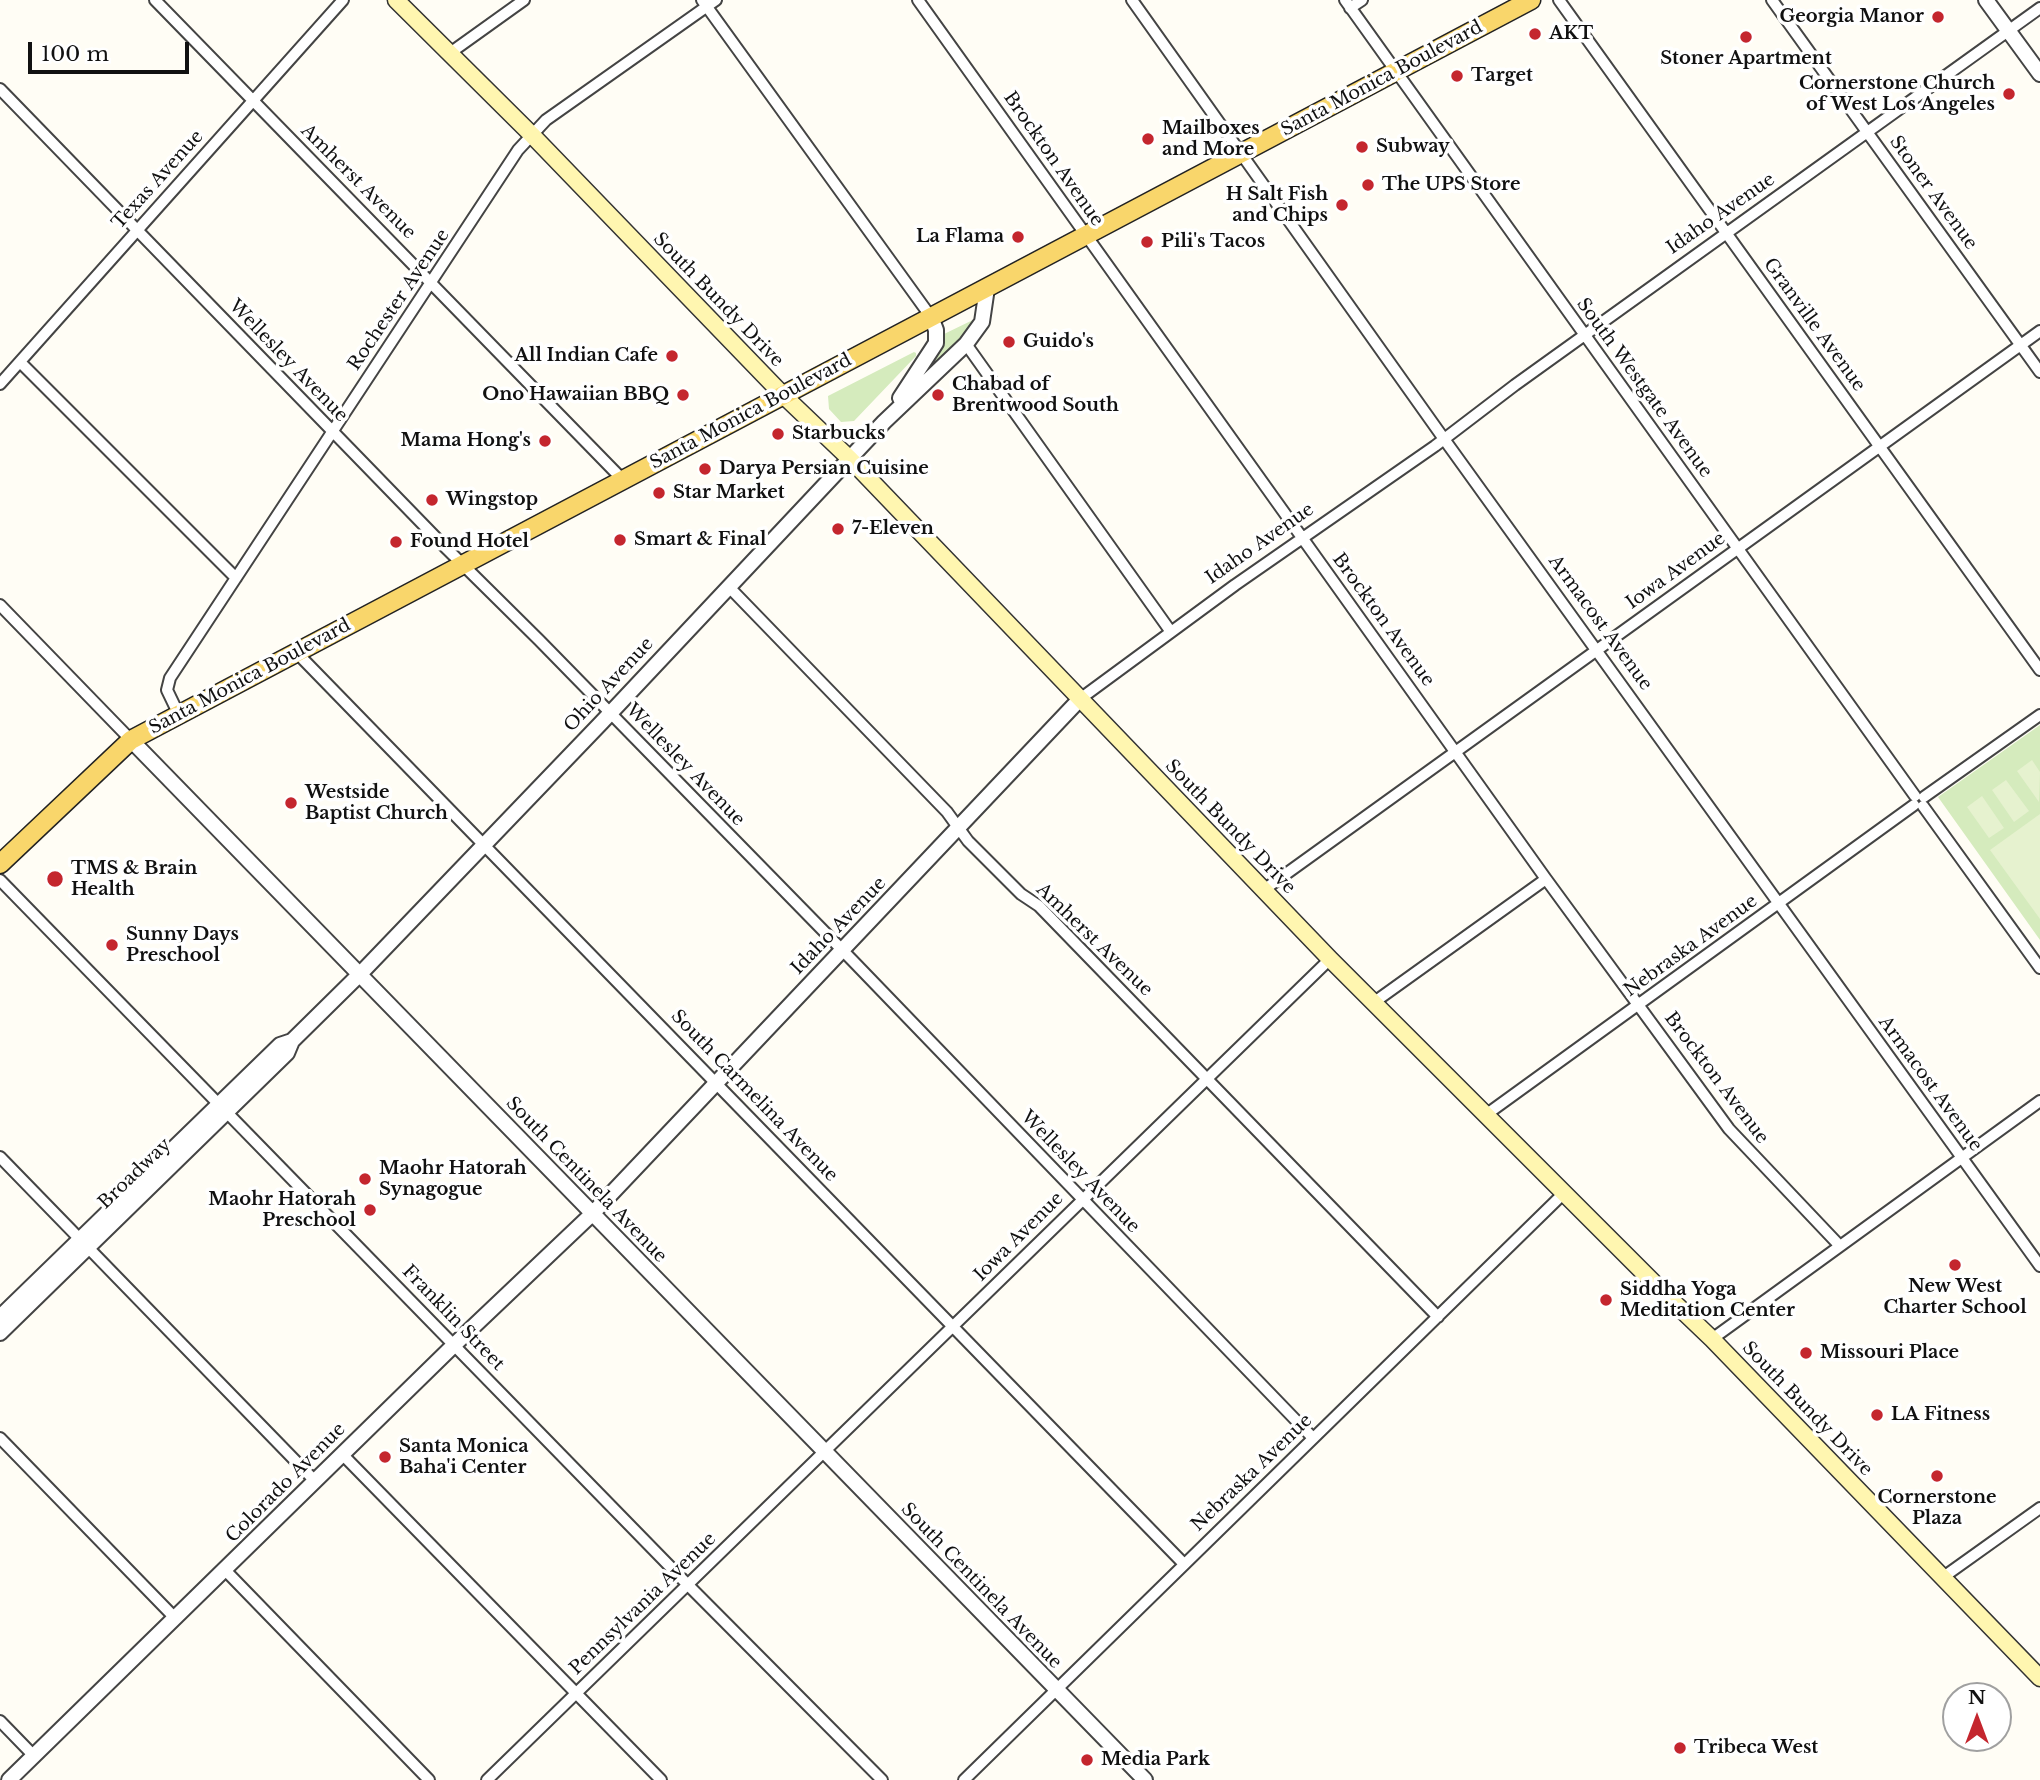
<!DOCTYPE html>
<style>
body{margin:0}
#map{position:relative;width:2040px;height:1780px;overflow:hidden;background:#fffdf5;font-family:"Libre Baskerville",serif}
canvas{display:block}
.north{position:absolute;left:1942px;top:1682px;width:70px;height:70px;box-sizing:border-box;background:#fff;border:2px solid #a0a0a0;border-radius:50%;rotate:0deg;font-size:19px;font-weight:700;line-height:28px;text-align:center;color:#111}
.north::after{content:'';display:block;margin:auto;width:24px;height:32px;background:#c4262e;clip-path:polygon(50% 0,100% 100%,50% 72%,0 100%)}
.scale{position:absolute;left:28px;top:42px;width:161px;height:32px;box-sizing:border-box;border:4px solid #111;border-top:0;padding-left:9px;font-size:21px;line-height:24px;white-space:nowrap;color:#111;-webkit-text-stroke:5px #fff;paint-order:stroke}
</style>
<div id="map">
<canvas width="2040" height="1780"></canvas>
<div class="north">N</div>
<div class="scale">100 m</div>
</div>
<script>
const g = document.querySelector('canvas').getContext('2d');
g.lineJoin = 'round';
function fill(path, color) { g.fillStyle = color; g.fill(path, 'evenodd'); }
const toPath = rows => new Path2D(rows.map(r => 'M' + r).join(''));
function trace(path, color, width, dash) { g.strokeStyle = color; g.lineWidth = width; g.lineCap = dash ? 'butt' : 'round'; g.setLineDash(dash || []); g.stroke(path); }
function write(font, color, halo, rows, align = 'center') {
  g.font = font + ' "Libre Baskerville",serif'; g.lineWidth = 7; g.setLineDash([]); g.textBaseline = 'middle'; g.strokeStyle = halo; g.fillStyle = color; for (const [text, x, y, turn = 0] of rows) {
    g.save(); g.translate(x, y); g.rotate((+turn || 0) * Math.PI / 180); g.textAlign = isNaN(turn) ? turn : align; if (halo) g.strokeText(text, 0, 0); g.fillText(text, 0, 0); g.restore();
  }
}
fill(toPath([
 [979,317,975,327,917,383,942,335],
 [914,352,916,353,916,356,854,421,841,422,829,409,828,396],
 [2040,725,2040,940,1938,797]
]), '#d5ebbd');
fill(toPath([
 [2032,760,2040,772,2039,802,2017,771],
 [2006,780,2029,811,2014,822,1992,790],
 [1982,796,2004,828,1989,838,1967,807],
 [2040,814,2040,919,1990,850]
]), '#e6f2cf');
const minor = toPath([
 [155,0,623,480],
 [702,0,931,317],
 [918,0,1546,879,1729,1129,1839,1245],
 [1132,0,1444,439,2040,1266],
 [1345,0,1915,796],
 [1559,0,2040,670],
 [1772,0,2040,372],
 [1350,8,1362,0],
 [450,53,524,0],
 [0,89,446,548,539,640,852,960,1313,1438],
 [966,344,1171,632],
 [20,362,236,578],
 [0,384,343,0],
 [729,587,947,812,968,841,1021,894,1039,906,1438,1317],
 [0,605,131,740],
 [297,653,1184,1564],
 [1080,699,1235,585,1435,446,1515,385,2040,8],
 [179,715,167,690,170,678,518,150,546,120,716,0],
 [1924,797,2040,715],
 [1923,806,2040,968],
 [0,880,688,1585,882,1780],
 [1265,889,2040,331],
 [1373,1003,1546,879],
 [1487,1114,1914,805],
 [0,1157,315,1481],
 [1712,1339,2040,1101],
 [0,1438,175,1618],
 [342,1454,661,1780],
 [225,1570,429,1780],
 [1942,1578,2040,1508],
 [0,1721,34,1756],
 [487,1780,1330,959],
 [964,1780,1565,1192]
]);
const tertiary = toPath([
 [1986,0,2040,74],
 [900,398,936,343,936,330,931,317],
 [131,740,1145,1780],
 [0,1317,280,1045,292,1041],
 [0,1333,287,1053,292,1041,361,973,602,722,884,422,966,344,982,322,987,288],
 [9,1780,454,1345,592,1214,1080,699]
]);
const secondary = toPath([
 [396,0,531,134,783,395,850,459,1330,959,1664,1293,1712,1339,2040,1678]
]);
const primary = toPath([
 [0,864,131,740,1531,0]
]);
trace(minor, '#444', 14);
trace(tertiary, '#444', 18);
trace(secondary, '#333', 19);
trace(primary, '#222', 21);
trace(minor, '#fff', 10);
trace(tertiary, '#fff', 14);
trace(secondary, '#fff6b0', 16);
trace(primary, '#f9d66b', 18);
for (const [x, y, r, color] of [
 [1938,17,7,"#c4262e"],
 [1535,34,7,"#c4262e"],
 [1746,37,7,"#c4262e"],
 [1457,76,7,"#c4262e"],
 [2009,94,7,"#c4262e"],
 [1148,139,7,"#c4262e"],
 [1362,147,7,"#c4262e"],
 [1368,185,7,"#c4262e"],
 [1342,205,7,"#c4262e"],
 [1018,237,7,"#c4262e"],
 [1147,242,7,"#c4262e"],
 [1009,342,7,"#c4262e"],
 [672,356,7,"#c4262e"],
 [683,395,7,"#c4262e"],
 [938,395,7,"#c4262e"],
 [778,434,7,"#c4262e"],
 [545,441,7,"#c4262e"],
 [705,469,7,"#c4262e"],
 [659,493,7,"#c4262e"],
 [432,500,7,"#c4262e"],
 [838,529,7,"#c4262e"],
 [620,540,7,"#c4262e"],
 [396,542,7,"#c4262e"],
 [291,803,7,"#c4262e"],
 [55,879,9,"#c4262e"],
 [112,945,7,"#c4262e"],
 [365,1179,7,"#c4262e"],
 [370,1210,7,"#c4262e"],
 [1955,1265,7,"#c4262e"],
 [1606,1300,7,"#c4262e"],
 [1806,1353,7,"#c4262e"],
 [1877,1415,7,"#c4262e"],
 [385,1457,7,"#c4262e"],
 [1937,1476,7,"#c4262e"],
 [1680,1748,7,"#c4262e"],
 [1087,1760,7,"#c4262e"]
]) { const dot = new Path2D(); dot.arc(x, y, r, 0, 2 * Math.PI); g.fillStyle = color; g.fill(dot); trace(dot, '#fff', 2.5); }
write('bold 18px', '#111', '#fff', [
 ["Georgia Manor",1924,17,"right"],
 ["AKT",1549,34],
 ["Stoner Apartment",1746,59,"center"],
 ["Target",1471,76],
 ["Cornerstone Church",1995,84,"right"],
 ["of West Los Angeles",1995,105,"right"],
 ["Mailboxes",1162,129],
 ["and More",1162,150],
 ["Subway",1376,147],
 ["The UPS Store",1382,185],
 ["H Salt Fish",1328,195,"right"],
 ["and Chips",1328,216,"right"],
 ["La Flama",1004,237,"right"],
 ["Pili's Tacos",1161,242],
 ["Guido's",1023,342],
 ["All Indian Cafe",658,356,"right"],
 ["Chabad of",952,385],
 ["Brentwood South",952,406],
 ["Ono Hawaiian BBQ",669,395,"right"],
 ["Starbucks",792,434],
 ["Mama Hong's",531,441,"right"],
 ["Darya Persian Cuisine",719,469],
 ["Star Market",673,493],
 ["Wingstop",446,500],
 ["7-Eleven",852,529],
 ["Smart & Final",634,540],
 ["Found Hotel",410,542],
 ["Westside",305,793],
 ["Baptist Church",305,814],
 ["TMS & Brain",71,869],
 ["Health",71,890],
 ["Sunny Days",126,935],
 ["Preschool",126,956],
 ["Maohr Hatorah",379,1169],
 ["Synagogue",379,1190],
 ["Maohr Hatorah",356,1200,"right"],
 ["Preschool",356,1221,"right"],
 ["New West",1955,1287,"center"],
 ["Charter School",1955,1308,"center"],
 ["Siddha Yoga",1620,1290],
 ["Meditation Center",1620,1311],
 ["Missouri Place",1820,1353],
 ["LA Fitness",1891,1415],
 ["Santa Monica",399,1447],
 ["Baha'i Center",399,1468],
 ["Cornerstone",1937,1498,"center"],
 ["Plaza",1937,1519,"center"],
 ["Tribeca West",1694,1748],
 ["Media Park",1101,1760]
], 'left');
write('18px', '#111', '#fff', [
 ["Santa Monica Boulevard",1382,79,-28],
 ["Brockton Avenue",1053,159,55],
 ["Texas Avenue",158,180,-48],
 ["Amherst Avenue",358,182,45],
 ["Stoner Avenue",1933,193,54],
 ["Idaho Avenue",1721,214,-35],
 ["Rochester Avenue",399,300,-56],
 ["South Bundy Drive",718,300,46],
 ["Granville Avenue",1814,325,54],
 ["Wellesley Avenue",288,361,46],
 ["South Westgate Avenue",1644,388,54],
 ["Santa Monica Boulevard",751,412,-28],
 ["Idaho Avenue",1260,544,-35],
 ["Iowa Avenue",1676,571,-36],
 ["Brockton Avenue",1383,620,54],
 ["Armacost Avenue",1600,623,54],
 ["Santa Monica Boulevard",250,677,-28],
 ["Ohio Avenue",609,685,-47],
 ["Wellesley Avenue",685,765,46],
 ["South Bundy Drive",1230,827,46],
 ["Idaho Avenue",839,926,-46],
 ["Amherst Avenue",1094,940,44],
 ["Nebraska Avenue",1691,946,-36],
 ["Brockton Avenue",1716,1078,53],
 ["Armacost Avenue",1930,1084,54],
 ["South Carmelina Avenue",754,1096,46],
 ["Wellesley Avenue",1080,1172,46],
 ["Broadway",135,1174,-44],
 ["South Centinela Avenue",586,1180,46],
 ["Iowa Avenue",1019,1237,-45],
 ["Franklin Street",453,1318,46],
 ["South Bundy Drive",1807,1409,46],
 ["Nebraska Avenue",1252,1473,-44],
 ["Colorado Avenue",286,1483,-45],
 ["South Centinela Avenue",981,1586,46],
 ["Pennsylvania Avenue",643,1604,-44]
]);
</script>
